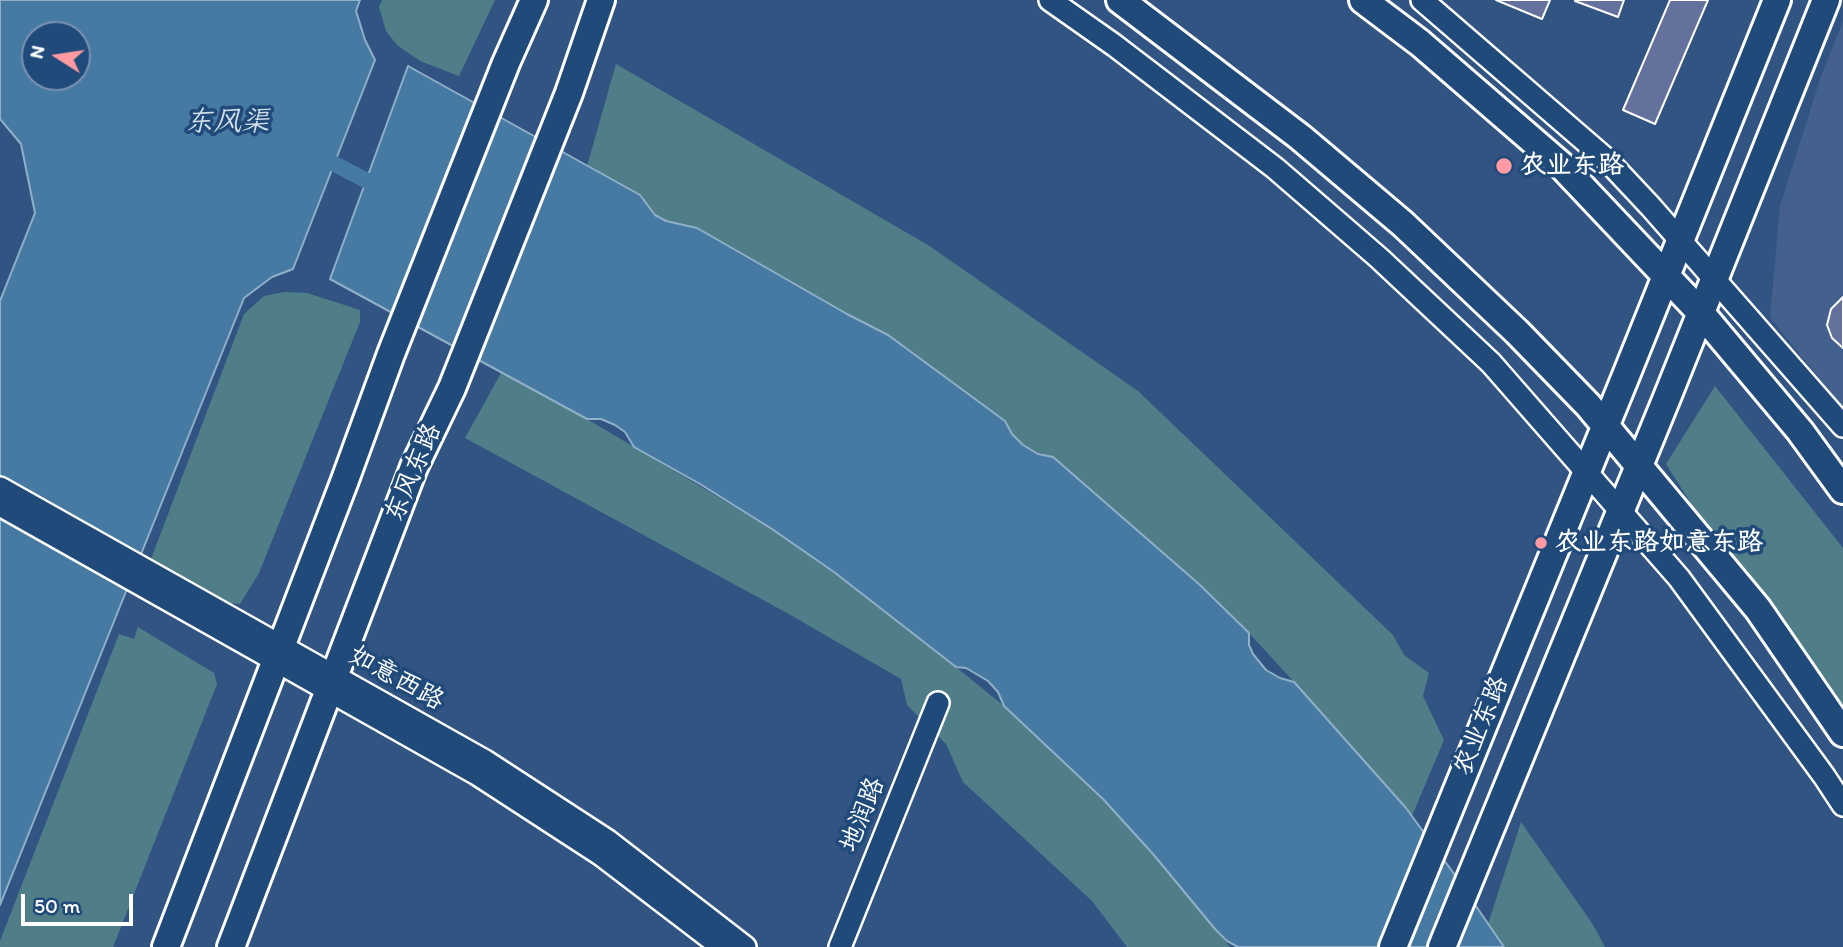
<!DOCTYPE html>
<meta charset="utf-8">
<style>
body{margin:0}
#map{position:relative;width:1843px;height:947px;overflow:hidden;background:#315483;font-family:Itim,sans-serif}
canvas{display:block}
.north{position:absolute;left:21px;top:21px;width:70px;height:70px;box-sizing:border-box;background:#1f4a7a;border:2px solid #7992af;border-radius:50%;rotate:282deg;font-size:19px;font-weight:700;line-height:28px;text-align:center;color:#fff}
.north::after{content:'';display:block;margin:auto;width:24px;height:32px;background:#ff9aa2;clip-path:polygon(50% 0,100% 100%,50% 72%,0 100%)}
.scale{position:absolute;left:21px;top:894px;width:112px;height:32px;box-sizing:border-box;border:4px solid #fff;border-top:0;padding-left:9px;font-size:21px;line-height:24px;white-space:nowrap;color:#fff;-webkit-text-stroke:5px #1f4a7a;paint-order:stroke}
</style>
<div id="map">
<canvas width="1843" height="947"></canvas>
<div class="north">N</div>
<div class="scale">50 m</div>
</div>
<script>
const g = document.querySelector('canvas').getContext('2d');
g.lineJoin = 'round';
function fill(path, color) { g.fillStyle = color; g.fill(path, 'evenodd'); }
const toPath = rows => new Path2D(rows.map(r => 'M' + r).join(''));
function trace(path, color, width, dash) { g.strokeStyle = color; g.lineWidth = width; g.lineCap = dash ? 'butt' : 'round'; g.setLineDash(dash || []); g.stroke(path); }
function write(font, color, halo, rows, align = 'center') {
  g.font = font + ' Itim,"LXGW WenKai TC",sans-serif'; g.lineWidth = 7; g.setLineDash([]); g.textBaseline = 'middle'; g.strokeStyle = halo; g.fillStyle = color; for (const [text, x, y, turn = 0] of rows) {
    g.save(); g.translate(x, y); g.rotate((+turn || 0) * Math.PI / 180); g.textAlign = isNaN(turn) ? turn : align; if (halo) g.strokeText(text, 0, 0); g.fillText(text, 0, 0); g.restore();
  }
}
fill(toPath([
 [1843,21,1843,409,1770,317,1780,206,1820,79]
]), '#44608c');
fill(toPath([
 [382,0,495,0,459,76,420,61,397,45,386,31,379,7],
 [616,64,928,245,1138,391,1393,635,1404,655,1429,673,1423,696,1444,740,1412,816,1294,682,1249,633,1053,457,1029,450,1023,445,1012,434,1005,421,888,335,847,314,697,228,666,221,655,215,640,195,587,166],
 [284,292,307,293,360,310,360,322,259,573,240,604,230,603,151,559,244,314,264,296],
 [501,373,587,419,772,529,834,572,956,667,1004,706,1103,799,1153,854,1230,947,1127,947,1092,901,963,782,946,744,907,705,901,679,787,613,465,438],
 [1715,386,1843,548,1843,744,1666,464],
 [138,627,214,673,217,684,113,947,0,947,0,941,119,634,134,639],
 [1521,822,1592,923,1605,947,1504,947,1488,924]
]), '#507e88');
const water = toPath([
 [0,0,360,0,356,11,365,40,375,60,293,269,272,277,244,298,0,905,0,301,35,213,21,144,0,119,0,0],
 [35,35,77,35,77,77,35,77,35,35],
 [408,66,640,195,655,215,666,221,697,228,847,314,888,335,1005,421,1012,434,1023,445,1038,454,1053,457,1200,585,1249,633,1249,645,1253,654,1266,670,1280,678,1294,682,1406,808,1452,871,1504,947,1238,947,1227,941,1215,929,1153,854,1103,799,1004,706,998,692,988,681,966,668,956,667,834,572,772,529,700,484,634,447,625,432,615,425,601,419,587,419,330,279,408,66]
]);
fill(water, '#467aa3');
trace(water, '#90afc8', 2);
trace(toPath([
 [315,154,385,190]
]), '#467aa3', 16);
const building = toPath([
 [1496,0,1550,0,1542,19,1496,0],
 [1575,0,1624,0,1618,17,1575,1,1575,0],
 [1670,0,1708,0,1655,124,1623,110,1670,0],
 [1843,297,1843,348,1832,338,1827,325,1831,309,1843,297]
]);
fill(building, '#63719c');
trace(building, '#fff', 2);
const minor = toPath([
 [1050,0,1114,45,1275,168,1379,258,1491,363,1679,578,1824,776,1843,805],
 [1422,0,1606,159,1651,207,1843,426],
 [0,488,485,761,608,841,745,947],
 [0,505,477,774,600,854,722,947],
 [840,947,938,703]
]);
const major = toPath([
 [1120,0,1300,137,1403,224,1517,332,1588,405,1758,609,1843,733],
 [1363,0,1420,43,1561,165,1701,313,1800,431,1843,490],
 [166,947,345,480,391,354,506,63,534,0],
 [231,947,414,467,452,388,569,93,601,0],
 [1393,947,1625,378,1777,0],
 [1442,947,1668,395,1826,0]
]);
trace(minor, '#fff', 26);
trace(major, '#fff', 32);
trace(minor, '#1f4a7a', 21);
trace(major, '#1f4a7a', 26);
for (const [x, y, r, color] of [
 [1504,166,9,"#ff9aa2"],
 [1541,543,7,"#ff9aa2"]
]) { const dot = new Path2D(); dot.arc(x, y, r, 0, 2 * Math.PI); g.fillStyle = color; g.fill(dot); trace(dot, '#1f4a7a', 2.5); }
write('bold 26px', '#fff', '#1f4a7a', [
 ["农业东路",1520,166],
 ["农业东路如意东路",1555,543]
], 'left');
write('26px', '#fff', '#1f4a7a', [
 ["东风东路",414,473,-67],
 ["如意西路",396,679,29],
 ["农业东路",1482,726,-68],
 ["地润路",863,815,-68]
]);
write('italic 28px', '#d1dee8', '#1f4a7a', [
 ["东风渠",227,123]
]);
</script>
